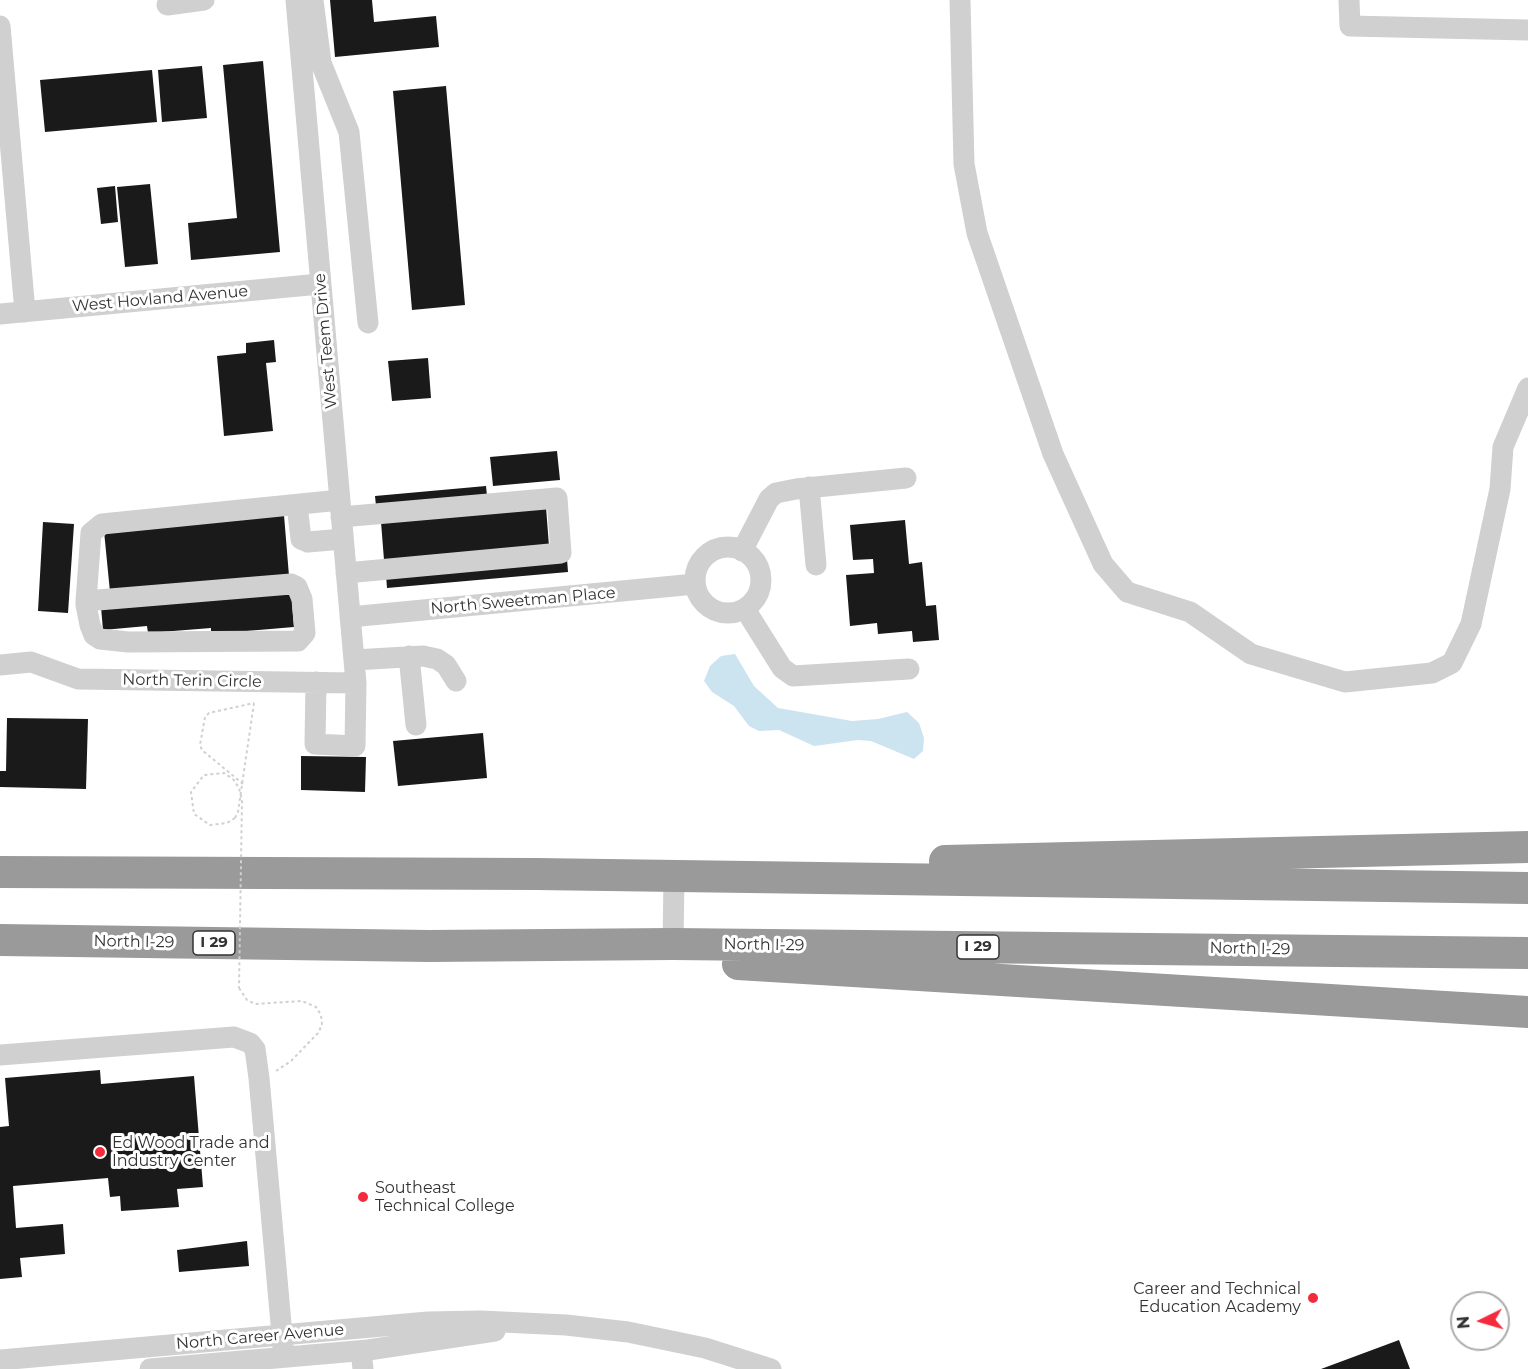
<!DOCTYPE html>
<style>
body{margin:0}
#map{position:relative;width:1528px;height:1369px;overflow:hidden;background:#fff;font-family:Montserrat,sans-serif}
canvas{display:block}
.north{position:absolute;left:1450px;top:1291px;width:60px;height:60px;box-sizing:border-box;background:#fff;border:2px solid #adadad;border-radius:50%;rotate:265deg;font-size:16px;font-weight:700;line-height:24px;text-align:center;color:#333}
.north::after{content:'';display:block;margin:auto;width:21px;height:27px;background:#f32b3c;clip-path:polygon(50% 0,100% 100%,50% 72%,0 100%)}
</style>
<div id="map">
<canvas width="1528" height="1369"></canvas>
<div class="north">N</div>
</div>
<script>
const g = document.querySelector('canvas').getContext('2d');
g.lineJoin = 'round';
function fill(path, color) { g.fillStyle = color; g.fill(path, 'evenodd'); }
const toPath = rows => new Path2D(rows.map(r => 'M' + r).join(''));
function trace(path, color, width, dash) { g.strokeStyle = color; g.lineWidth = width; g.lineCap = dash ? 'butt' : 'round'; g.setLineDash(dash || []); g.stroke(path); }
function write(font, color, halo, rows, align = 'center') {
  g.font = font + ' Montserrat,sans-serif'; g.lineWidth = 6; g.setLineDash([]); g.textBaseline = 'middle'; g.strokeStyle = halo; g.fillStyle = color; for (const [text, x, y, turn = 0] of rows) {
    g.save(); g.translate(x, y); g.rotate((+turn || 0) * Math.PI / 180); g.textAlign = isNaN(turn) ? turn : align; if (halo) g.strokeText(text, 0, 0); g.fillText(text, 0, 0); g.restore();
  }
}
fill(toPath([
 [735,654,754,686,778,708,852,721,878,719,907,712,919,723,924,738,923,751,914,759,871,741,858,740,814,746,779,730,759,731,749,726,734,706,712,692,704,681,710,666,721,656]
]), '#cce3f0');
fill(toPath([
 [330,0,372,0,374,22,436,16,439,47,335,57],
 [263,61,280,252,191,260,188,223,237,218,223,65],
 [202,66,207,118,162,122,158,70],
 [152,70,157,122,45,132,40,80],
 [446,86,465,305,412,310,393,91],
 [150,184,158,264,125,267,117,187],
 [115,186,118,222,101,224,97,188],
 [274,340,276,362,266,363,273,431,224,436,217,356,246,353,246,343],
 [428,358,431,398,392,401,388,361],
 [557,451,560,480,493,486,490,457],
 [486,486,487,496,376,506,375,496],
 [546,507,549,546,384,560,381,522],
 [284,515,289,576,110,592,104,531],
 [905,520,909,564,922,562,926,606,936,605,939,640,913,642,912,631,878,634,877,623,850,626,846,575,874,573,873,559,853,560,850,525],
 [43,522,74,524,68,613,38,611],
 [567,559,568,572,387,588,386,575],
 [291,591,294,627,211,634,211,628,148,633,147,626,103,630,101,607],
 [7,718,88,719,86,789,0,787,0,771,6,771],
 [483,733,487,778,398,786,393,741],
 [301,756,366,757,365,792,301,790],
 [100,1070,101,1084,194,1076,203,1187,177,1189,179,1207,121,1211,120,1196,110,1197,108,1178,13,1186,16,1228,63,1224,65,1254,20,1258,22,1277,0,1279,0,1127,9,1126,5,1078],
 [247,1241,249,1266,179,1272,177,1250],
 [1399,1340,1410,1369,1321,1369]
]), '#1a1a1a');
trace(toPath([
 [243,784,202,750,200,745,205,717,209,713,254,703],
 [235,818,238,812,254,703],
 [239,988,247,1000,255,1004,302,1001,316,1007,321,1015,322,1025,318,1033,291,1061,276,1071]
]), '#d0d0d0', 2, [3, 3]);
trace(toPath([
 [296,0,356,683,355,746,315,744,316,682],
 [313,0,321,63,349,132,368,323],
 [960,0,964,164,977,233,1053,454,1103,564,1127,592,1190,612,1251,654,1345,682,1432,673,1452,663,1471,624,1500,489,1503,447,1528,388],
 [1349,0,1350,26,1528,30],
 [167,5,204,0],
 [0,26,25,312],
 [0,314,320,284],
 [809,487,816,565],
 [297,505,301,539,308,542,343,539],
 [341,517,557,498,561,553,346,573],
 '695 580a33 33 0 1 1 66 0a33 33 0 1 1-66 0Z',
 [742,551,769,499,776,493,796,489,906,478],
 [86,601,291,584,297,587,302,599,305,633,298,641,128,642,100,639,94,635,90,625,86,605,86,601,91,533,102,524,340,500],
 [745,609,782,668,793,676,909,669],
 [350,617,695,584],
 [409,656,416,725],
 [354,660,423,656,437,659,446,665,456,681],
 [0,665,31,662,78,679,356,683],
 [673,944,674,877],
 [0,1055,234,1037,250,1043,255,1049,259,1078,284,1357],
 [361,1351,363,1369],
 [0,1360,428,1322,481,1321,566,1325,628,1332,705,1348,771,1369],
 [150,1369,368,1350,495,1331]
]), '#d0d0d0', 21);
trace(toPath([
 [945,861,1528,847],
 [0,872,536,874,1528,888],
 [0,940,429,946,673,944,1528,953],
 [738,964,1528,1012]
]), '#9a9a9a', 32);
trace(toPath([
 [235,818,227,823,210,825,194,814,191,792,204,775,224,773,233,779,239,788,242,800,239,988]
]), '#d0d0d0', 2, [3, 3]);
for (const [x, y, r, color] of [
 [100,1152,6,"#f32b3c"],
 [363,1197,6,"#f32b3c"],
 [1313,1298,6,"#f32b3c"]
]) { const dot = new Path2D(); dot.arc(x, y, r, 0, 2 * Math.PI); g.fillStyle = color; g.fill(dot); trace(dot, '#fff', 2); }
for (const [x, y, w] of [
 [214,943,42],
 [978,947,42]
]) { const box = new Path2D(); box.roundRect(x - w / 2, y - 12, w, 24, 4.5); g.fillStyle = '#fff'; g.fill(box); trace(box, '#333', 1.5); }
write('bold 15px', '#333', null, [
 ["I 29",214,943],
 ["I 29",978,947]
]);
write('16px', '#333', '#fff', [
 ["West Hovland Avenue",160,299,-5],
 ["West Teem Drive",326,341,-95],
 ["North Sweetman Place",523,601,-5],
 ["North Terin Circle",192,681,1],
 ["North I-29",134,942,1],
 ["North I-29",764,945,1],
 ["North I-29",1250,949,1],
 ["North Career Avenue",260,1337,-5]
]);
write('16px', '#333', '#fff', [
 ["Ed Wood Trade and",112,1143],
 ["Industry Center",112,1161],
 ["Southeast",375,1188],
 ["Technical College",375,1206],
 ["Career and Technical",1301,1289,"right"],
 ["Education Academy",1301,1307,"right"]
], 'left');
</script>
